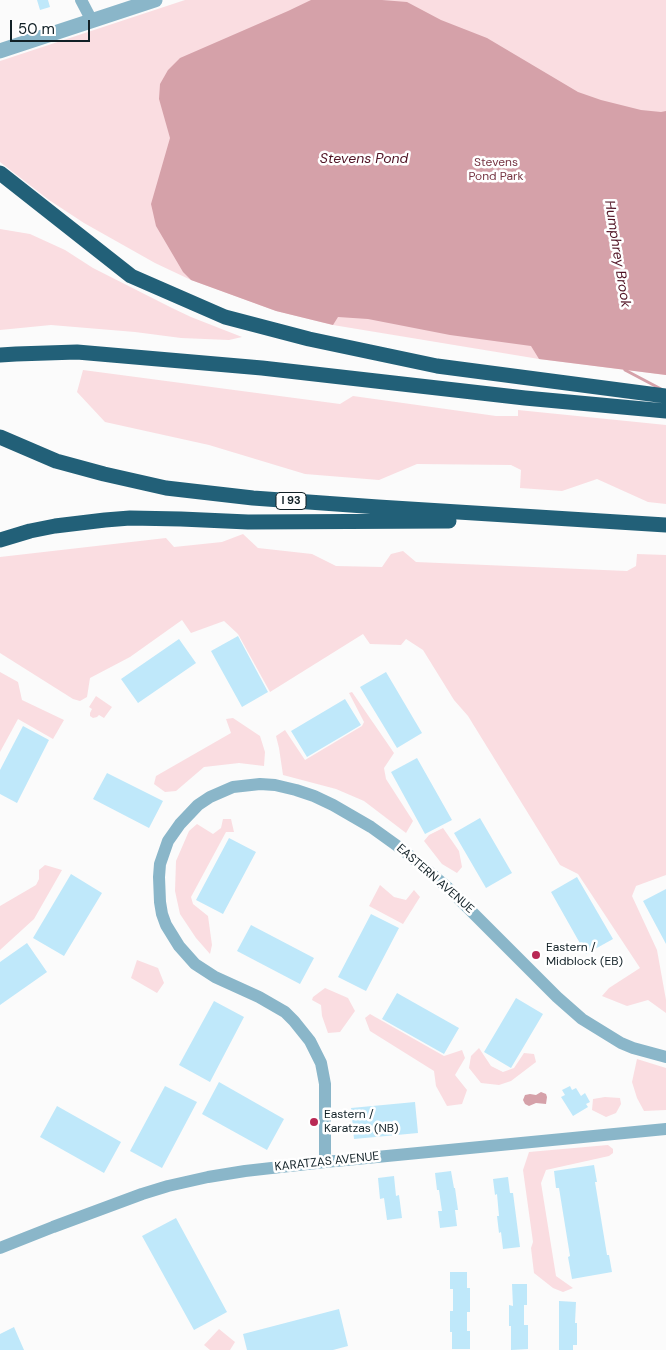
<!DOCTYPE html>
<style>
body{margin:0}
#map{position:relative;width:666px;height:1350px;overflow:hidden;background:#fbfbfb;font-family:"DM Sans",sans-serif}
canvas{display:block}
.scale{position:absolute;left:10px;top:20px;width:80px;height:22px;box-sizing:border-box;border:2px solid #112026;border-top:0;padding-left:6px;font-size:15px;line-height:18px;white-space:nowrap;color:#112026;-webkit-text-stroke:4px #fff;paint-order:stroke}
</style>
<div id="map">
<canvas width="666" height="1350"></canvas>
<div class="scale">50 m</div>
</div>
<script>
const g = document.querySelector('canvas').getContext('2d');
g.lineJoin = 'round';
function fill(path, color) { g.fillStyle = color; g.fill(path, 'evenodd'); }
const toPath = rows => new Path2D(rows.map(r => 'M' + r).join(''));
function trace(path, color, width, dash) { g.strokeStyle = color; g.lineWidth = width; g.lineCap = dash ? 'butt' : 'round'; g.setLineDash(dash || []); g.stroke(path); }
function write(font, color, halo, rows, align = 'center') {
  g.font = font + ' "DM Sans",sans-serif'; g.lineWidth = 5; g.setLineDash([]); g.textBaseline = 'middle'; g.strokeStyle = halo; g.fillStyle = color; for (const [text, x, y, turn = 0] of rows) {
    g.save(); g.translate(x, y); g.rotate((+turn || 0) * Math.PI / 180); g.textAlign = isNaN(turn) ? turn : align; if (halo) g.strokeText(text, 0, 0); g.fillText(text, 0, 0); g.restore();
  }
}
fill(toPath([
 [185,0,666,0,666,375,539,359,333,325,276,311,191,280,155,263,84,223,49,200,0,162,0,61],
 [0,229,30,234,65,250,93,268,172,308,191,317,242,337,229,340,181,338,135,332,51,325,0,330],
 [83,370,340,404,353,396,496,416,518,416,518,410,666,425,666,504,648,502,597,479,562,491,520,488,521,470,511,465,417,464,379,480,305,474,209,445,105,422,77,392],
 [243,534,258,548,312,554,336,566,382,567,391,554,403,551,416,562,627,571,636,566,637,554,666,555,666,875,636,886,632,896,657,950,666,1000,666,1013,648,1000,627,1006,602,996,609,988,640,968,578,874,560,865,468,716,454,700,423,650,406,639,401,645,370,644,363,634,270,692,238,634,224,621,191,633,182,620,130,657,90,678,87,697,80,701,73,699,0,653,0,557,166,538,174,547,222,542],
 [0,672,18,682,22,700,64,720,53,739,18,719,0,752],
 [352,692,394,753,384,768,386,779,413,821,406,833,364,801,336,789,283,775,279,748,276,736,285,730,305,760,362,726,364,722,349,693],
 [96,696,112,707,104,718,99,715,97,717,93,718,90,716,90,713,92,709,89,707],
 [233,718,260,736,265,752,264,766,239,763,204,767,176,791,165,792,154,784,156,776,231,733,226,719],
 [223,819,231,819,234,832,226,832,191,897,193,904,208,916,212,945,210,954,196,938,180,914,175,891,176,861,189,831,197,824,213,834,221,828],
 [443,828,459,851,462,867,457,873,442,864,424,841,429,835],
 [45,865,62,870,34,919,0,950,0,906,36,885,39,879,39,870],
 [380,885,394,897,406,900,414,890,420,897,403,924,369,906],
 [137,960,158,968,164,983,157,993,131,978],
 [325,988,348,998,355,1011,340,1032,328,1033,322,1016,321,1005,312,1000,313,997],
 [370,1014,444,1056,462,1050,465,1058,455,1075,467,1090,462,1104,447,1106,436,1086,434,1071,370,1031,365,1018],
 [479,1048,491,1066,503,1072,514,1068,524,1053,534,1054,536,1062,511,1081,499,1085,481,1083,469,1068,471,1056],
 [637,1059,666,1068,666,1110,644,1111,637,1098,632,1082],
 [605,1097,620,1098,621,1104,616,1113,606,1117,592,1110,593,1099],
 [608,1145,613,1149,613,1153,609,1156,546,1170,541,1183,556,1276,573,1288,563,1292,553,1288,534,1273,531,1248,533,1242,523,1170,529,1152],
 [219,1329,235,1342,230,1350,210,1350,204,1345]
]), '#fadde1');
fill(toPath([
 [311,0,382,0,407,2,441,20,487,38,578,92,601,100,641,110,661,112,666,111,666,375,539,359,531,346,450,335,368,319,338,317,333,325,276,311,191,280,183,272,156,226,151,204,170,138,159,99,160,84,168,70,180,58,288,11],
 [541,1092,546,1094,547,1097,546,1104,536,1103,529,1106,525,1104,523,1100,525,1095,530,1094,536,1095]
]), '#d5a1a9');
trace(toPath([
 [624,367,625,370,661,389]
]), '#d5a1a9', 3);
fill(toPath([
 [37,0,48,0,50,7,40,10],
 [238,636,268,692,242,707,211,651],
 [179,639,196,663,138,703,121,679],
 [386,672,422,733,397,748,360,687],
 [345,699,361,725,307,757,291,731],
 [23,726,49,740,17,803,0,794,0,770],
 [417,758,452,820,425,834,391,772],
 [107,773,163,801,149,828,93,799],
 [480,818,512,873,486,888,454,833],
 [229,838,256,852,223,914,196,900],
 [71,874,102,893,64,956,33,938],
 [577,877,613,939,586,954,551,892],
 [666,889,666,944,643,901],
 [371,914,399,928,366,991,338,977],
 [251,925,314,958,300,984,237,951],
 [27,943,47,972,0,1005,0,962],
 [397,993,459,1028,444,1054,382,1019],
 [516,998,543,1014,511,1068,484,1052],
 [214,1001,244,1017,210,1082,179,1065],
 [219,1082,284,1119,267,1150,202,1114],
 [165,1086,197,1102,162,1168,130,1151],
 [570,1086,572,1090,576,1088,581,1096,585,1093,590,1102,586,1104,588,1107,573,1116,561,1097,565,1095,562,1090],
 [415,1102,418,1133,354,1139,351,1108],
 [57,1106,121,1142,104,1173,40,1137],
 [594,1165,597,1182,595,1182,607,1255,609,1255,612,1272,572,1279,568,1257,570,1256,559,1188,556,1188,554,1171],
 [451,1171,454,1188,455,1188,458,1210,455,1210,457,1226,440,1228,438,1211,442,1211,439,1190,437,1190,435,1173],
 [394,1176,396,1196,399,1195,402,1218,387,1220,384,1198,380,1199,378,1178],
 [508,1177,510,1193,513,1193,520,1247,503,1249,501,1232,499,1233,497,1216,499,1216,497,1194,495,1195,493,1179],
 [176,1218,227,1312,194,1330,142,1236],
 [450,1272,467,1272,467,1288,470,1288,470,1312,467,1312,467,1331,470,1331,470,1349,452,1349,452,1332,450,1332,450,1311,453,1311,453,1289,450,1289],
 [512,1284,527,1284,527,1305,524,1305,524,1325,528,1325,528,1349,511,1350,511,1326,509,1326,509,1305,513,1306],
 [559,1301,576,1302,575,1323,577,1323,577,1345,573,1345,573,1350,559,1350],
 [339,1309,348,1346,333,1350,247,1350,243,1334],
 [14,1327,24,1350,0,1350,0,1334]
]), '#bfe8fa');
trace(toPath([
 [81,0,92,21],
 [325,1162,325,1084,321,1063,310,1041,294,1021,285,1012,259,997,215,977,195,964,179,946,166,925,162,914,160,902,159,877,160,864,168,841,180,824,198,805,210,797,233,787,260,784,275,785,296,790,314,796,333,805,371,827,403,850,447,887,557,997,582,1019,621,1043,633,1048,666,1057],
 [0,1248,53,1227,142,1194,168,1186,208,1177,245,1171,325,1162,666,1129]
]), '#8ab6c9', 12);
trace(toPath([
 [0,51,155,0]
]), '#8ab6c9', 15);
trace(toPath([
 [0,173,131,276,225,317,309,339,437,366,666,396],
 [0,355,16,354,77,352,262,368,525,398,666,411],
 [0,437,56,461,104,474,166,488,253,498,378,507,666,525],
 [0,540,30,531,55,526,105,520,130,518,181,519,248,522,449,521]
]), '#226078', 15);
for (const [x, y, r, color] of [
 [536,955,5,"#b92955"],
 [314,1122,5,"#b92955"]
]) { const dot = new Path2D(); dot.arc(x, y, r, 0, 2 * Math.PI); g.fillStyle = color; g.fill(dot); trace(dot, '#fff', 2); }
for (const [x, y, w] of [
 [291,501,30]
]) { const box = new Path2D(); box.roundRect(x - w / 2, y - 8.5, w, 17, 4); g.fillStyle = '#fff'; g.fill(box); trace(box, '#112026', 1); }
write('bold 11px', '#112026', null, [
 ["I 93",291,501]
]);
write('12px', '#773644', '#fff', [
 ["Stevens",496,163],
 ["Pond Park",496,177]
]);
write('12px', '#112026', '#fff', [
 ["EASTERN AVENUE",435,879,41],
 ["KARATZAS AVENUE",327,1162,-6]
]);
write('12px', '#112026', '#fff', [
 ["Eastern /",546,948],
 ["Midblock (EB)",546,962],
 ["Eastern /",324,1115],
 ["Karatzas (NB)",324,1129]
], 'left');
write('italic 14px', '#501324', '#fff', [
 ["Stevens Pond",364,159],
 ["Humphrey Brook",617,254,81]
]);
</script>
